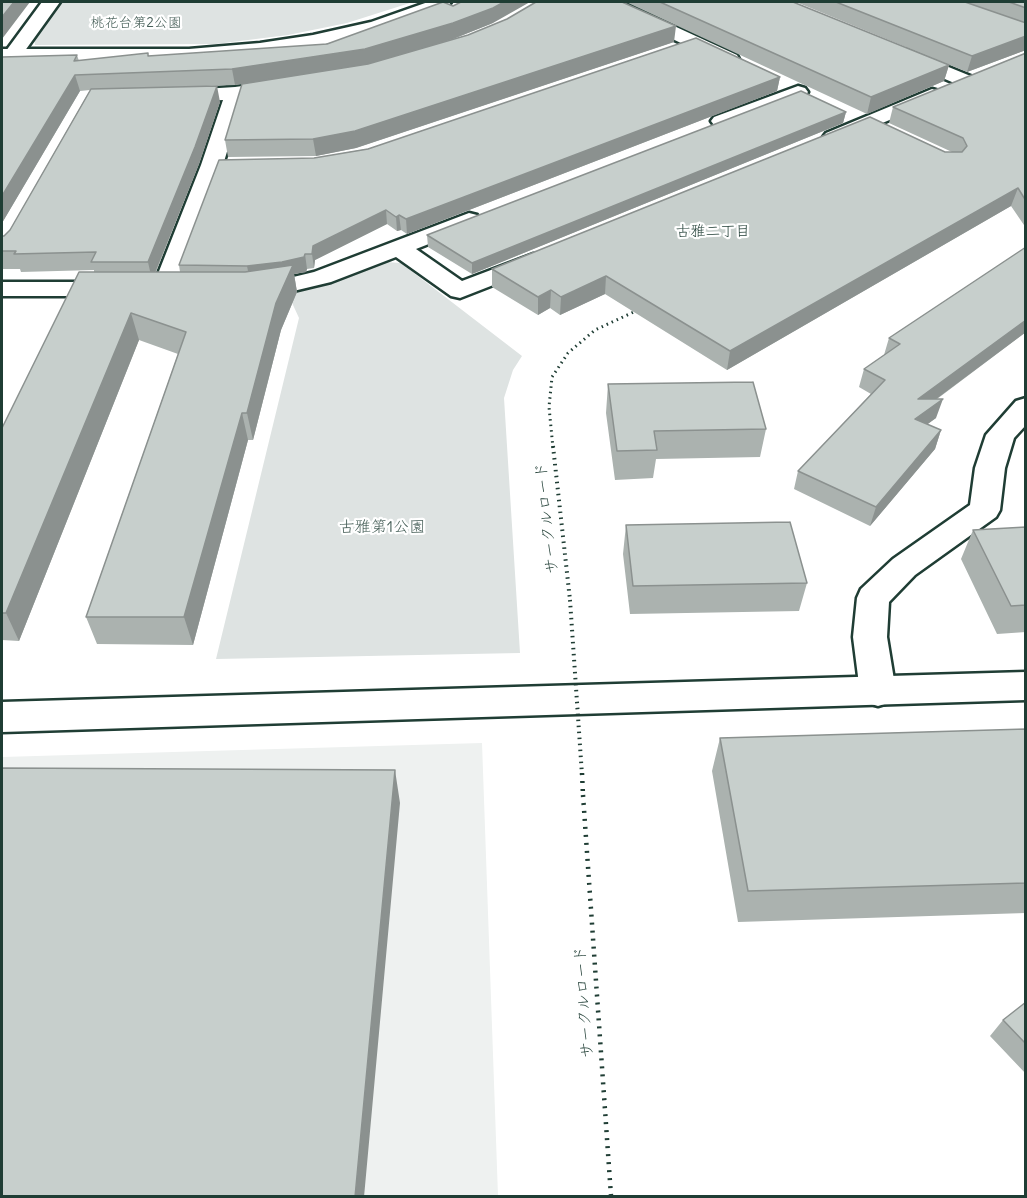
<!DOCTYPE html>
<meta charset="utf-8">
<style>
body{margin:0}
#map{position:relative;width:1027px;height:1198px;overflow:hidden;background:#fff;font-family:Delius,sans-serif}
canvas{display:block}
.frame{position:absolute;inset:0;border:3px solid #1f3d34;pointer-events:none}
</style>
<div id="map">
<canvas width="1027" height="1198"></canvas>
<div class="frame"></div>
</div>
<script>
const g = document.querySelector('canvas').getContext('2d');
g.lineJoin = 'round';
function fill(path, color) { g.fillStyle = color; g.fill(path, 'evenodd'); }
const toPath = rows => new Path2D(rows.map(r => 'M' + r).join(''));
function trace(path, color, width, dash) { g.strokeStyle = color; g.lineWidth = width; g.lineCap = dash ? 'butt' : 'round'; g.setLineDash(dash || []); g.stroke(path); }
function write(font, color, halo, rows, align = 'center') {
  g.font = font + ' Delius,"Klee One",sans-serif'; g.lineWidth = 4.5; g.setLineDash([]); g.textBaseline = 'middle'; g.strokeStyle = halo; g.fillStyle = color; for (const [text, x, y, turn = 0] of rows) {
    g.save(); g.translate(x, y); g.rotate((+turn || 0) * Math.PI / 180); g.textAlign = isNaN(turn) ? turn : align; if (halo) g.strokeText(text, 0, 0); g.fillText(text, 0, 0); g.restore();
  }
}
fill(toPath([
 [482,743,498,1196,2,1196,2,757]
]), '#eef1f0');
fill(toPath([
 [62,2,413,2,347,23,288,35,216,44,35,45,34,39],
 [386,262,401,263,522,356,513,370,504,398,520,653,216,659,299,318,288,294,333,283]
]), '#dee3e2');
const minor = toPath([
 [42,2,60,2,19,59,5,59,3,55,42,2],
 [600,2,622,2,737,55,739,59,737,63,730,65,723,63,603,6,600,2],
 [907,50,973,77,976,81,973,85,966,87,959,85,900,60,898,56,900,52,907,50],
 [285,80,292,82,295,86,292,90,243,98,223,165,176,289,173,294,164,296,155,294,152,289,201,165,223,100,172,103,165,101,162,97,165,93,172,91,235,87,285,80],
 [798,86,805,88,808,92,805,96,728,125,714,125,711,121,714,117,798,86],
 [932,89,939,91,942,95,939,99,840,141,833,143,826,141,823,137,826,133,932,89],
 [469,213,477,215,481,220,477,225,416,249,462,281,533,254,542,256,545,261,542,266,460,298,451,296,396,257,331,282,285,293,251,297,242,295,239,290,242,285,251,283,285,279,314,272,469,213],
 [2,282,115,282,124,284,127,289,124,294,115,296,2,296,2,282],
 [1026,398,1026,425,1014,438,1005,468,1000,510,996,517,915,575,889,602,887,637,896,692,891,702,878,706,865,702,860,692,853,637,857,598,861,589,893,559,970,505,975,468,986,435,1016,401,1026,398]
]);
const tertiary = toPath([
 [428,2,451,2,448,6,422,17,382,30,313,47,260,55,189,61,2,60,2,49,189,49,260,43,313,35,371,22,428,2],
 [1026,672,1026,700,2,732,2,702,1026,672]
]);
trace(minor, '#1f3d34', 5);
trace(tertiary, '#1f3d34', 5);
trace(toPath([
 [553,448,549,407,552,377,568,353,595,330,638,310]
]), '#1f3d34', 3, [1.5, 4]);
trace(toPath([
 [553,446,570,600]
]), '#1f3d34', 4, [1.5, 4.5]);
trace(toPath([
 [583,795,611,1196]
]), '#1f3d34', 4.5, [2, 6]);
fill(minor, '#fff');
fill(tertiary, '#fff');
trace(toPath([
 [570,600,582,775]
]), '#1f3d34', 4, [1.5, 4.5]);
trace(toPath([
 [582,773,583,795]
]), '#1f3d34', 4.5, [2, 6]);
fill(toPath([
 [626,2,793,2,949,65,944,81,867,114],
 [796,2,1026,2,1026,50,967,72],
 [493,23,453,39,383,60,674,42,356,148,316,156,228,157,225,140,263,81,235,85,178,87,220,102,199,164,156,272,180,272,179,265,314,158,780,77,777,91,407,234,401,230,397,231,387,224,315,260,314,268,307,269,306,272,294,274,297,292,281,330,253,440,248,440,193,645,97,644,86,617,178,354,139,340,19,641,2,640,2,428,94,272,94,270,21,272,20,269,2,269,2,236,4,236,10,230,90,90,80,91,2,223,2,57,77,55,79,61,149,56,327,44],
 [1026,53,1026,228,1011,206,727,370,605,294,560,315,550,308,538,315,492,287,492,269,945,152,952,152,889,123,893,107],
 [846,112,843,123,472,274,428,247,427,235],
 [1026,247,1026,332,937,399,936,418,927,424,941,430,935,449,870,526,794,489,798,471,871,394,859,387,864,369,884,355,889,338],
 [608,384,766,429,760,457,656,459,653,478,615,480,606,413],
 [626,525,807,583,799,611,630,614,623,554],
 [1026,527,1026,632,997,634,961,559,973,530],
 [1026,729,1026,913,738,922,712,771,720,738],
 [1026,1002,1026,1074,990,1036,1003,1020]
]), '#abb2af');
fill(toPath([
 [14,2,30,2,2,39,2,17],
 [504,2,530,2,493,23,453,39,367,65,235,85,232,69],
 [676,26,674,42,356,148,316,156,313,139],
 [1026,36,1026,50,967,72,972,56],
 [949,65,944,81,867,114,871,97],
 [75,75,80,91,2,223,2,196],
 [780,77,777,91,407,234,406,219],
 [217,86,220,102,199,164,152,280,148,262],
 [846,112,843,123,472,274,472,263],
 [1018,188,1011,206,727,370,730,351],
 [386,210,387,224,315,260,314,268,312,254,313,246],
 [399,215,401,230,397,231,396,217],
 [305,254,307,269,306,272,294,274,297,292,281,330,253,440,247,413,250,281,247,266],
 [606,276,605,294,560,315,561,297],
 [551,290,550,308,538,315,538,297],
 [131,313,139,340,19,641,6,613],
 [1026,320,1026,332,912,417,918,399],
 [943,399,936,418,909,438,915,419],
 [242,413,248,440,193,645,184,617],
 [941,430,935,449,870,526,876,507],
 [395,770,400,803,364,1197,355,1197]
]), '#8b918f');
const building = toPath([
 [2,2,14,2,2,17,2,2],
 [443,2,453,6,461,2,504,2,493,8,453,23,365,49,232,69,75,75,2,196,2,57,77,55,74,61,148,53,148,56,327,44,443,2],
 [536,2,622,2,676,26,355,131,313,139,225,140,242,84,368,64,468,35,507,19,536,2],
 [660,2,793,2,949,65,871,97,660,2],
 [836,2,965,2,1026,23,1026,36,972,56,836,2],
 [1009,2,1026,2,1026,8,1009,2],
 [696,38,780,77,406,219,399,215,396,217,386,210,313,246,312,254,305,254,304,257,282,262,247,266,179,265,219,160,314,158,368,149,696,38],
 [1026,53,1026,201,1018,188,730,351,606,276,561,297,551,290,538,297,492,269,870,117,945,152,962,152,967,146,963,138,893,107,1026,53],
 [217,86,195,147,148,262,91,262,96,252,14,254,16,251,2,251,2,236,4,236,10,230,91,89,217,86],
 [801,91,846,112,472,263,427,235,801,91],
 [1026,247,1026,320,918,399,943,399,915,419,941,430,876,507,798,471,885,380,864,369,900,344,889,338,1026,247],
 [293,265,276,303,247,413,242,413,184,617,86,617,186,332,131,313,6,613,2,613,2,428,79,272,245,272,293,265],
 [753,382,766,429,654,431,657,450,617,451,608,384,753,382],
 [790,522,807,583,633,586,626,525,790,522],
 [1026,527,1026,605,1011,606,973,530,1026,527],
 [1026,729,1026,883,748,891,720,738,1026,729],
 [2,768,395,770,355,1197,2,1197,2,768],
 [1026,1002,1026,1044,1003,1020,1026,1002]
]);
fill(building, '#c7cfcc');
trace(building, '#8b918f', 1.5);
write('14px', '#455e57', '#fff', [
 ["桃花台第2公園",136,23]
]);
write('15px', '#1f3d34', '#fff', [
 ["古雅二丁目",713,232]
]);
write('16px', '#1f3d34', '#fff', [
 ["サークルロード",547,518,-96],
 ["サークルロード",584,1002,-94]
]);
write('16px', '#455e57', '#fff', [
 ["古雅第1公園",382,527]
]);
</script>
